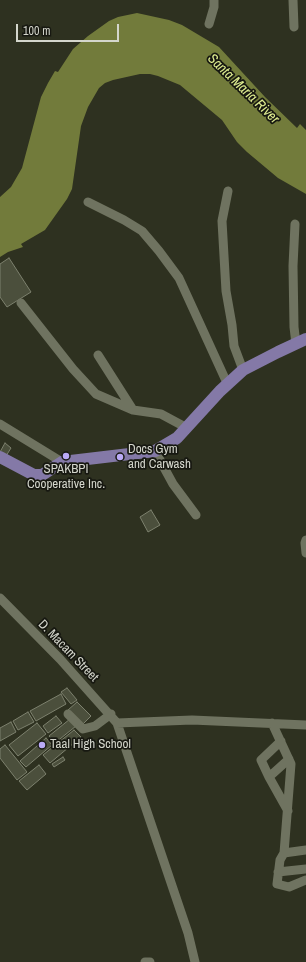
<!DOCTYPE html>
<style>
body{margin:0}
#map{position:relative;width:306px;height:962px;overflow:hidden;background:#2e3120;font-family:"Archivo Narrow",sans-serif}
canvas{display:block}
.scale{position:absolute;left:16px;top:24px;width:103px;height:18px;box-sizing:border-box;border:2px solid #d4d6cc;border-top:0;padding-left:5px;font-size:12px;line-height:14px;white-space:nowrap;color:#d4d6cc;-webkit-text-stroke:3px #171811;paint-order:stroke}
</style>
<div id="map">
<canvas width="306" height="962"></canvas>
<div class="scale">100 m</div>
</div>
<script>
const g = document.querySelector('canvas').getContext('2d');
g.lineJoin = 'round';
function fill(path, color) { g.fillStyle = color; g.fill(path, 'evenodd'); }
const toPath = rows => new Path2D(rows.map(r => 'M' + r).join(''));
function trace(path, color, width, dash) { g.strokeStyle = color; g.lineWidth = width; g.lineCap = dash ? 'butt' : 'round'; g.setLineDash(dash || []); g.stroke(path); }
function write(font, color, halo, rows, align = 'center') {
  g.font = font + ' "Archivo Narrow",sans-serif'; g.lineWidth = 3.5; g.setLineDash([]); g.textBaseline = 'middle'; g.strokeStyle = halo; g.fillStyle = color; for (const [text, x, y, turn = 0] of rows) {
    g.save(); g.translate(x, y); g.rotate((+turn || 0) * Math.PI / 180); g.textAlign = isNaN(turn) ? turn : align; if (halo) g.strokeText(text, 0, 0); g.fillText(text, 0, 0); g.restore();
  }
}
fill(toPath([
 [137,13,169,20,182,25,219,47,265,97,297,128,300,124,306,130,306,194,278,178,247,152,237,142,222,120,180,85,158,76,150,74,140,74,113,80,105,83,99,88,88,107,81,126,72,189,67,199,45,230,21,244,23,247,8,252,0,257,0,197,11,187,22,168,41,97,48,83,55,71,58,72,73,49,88,36,109,21,118,17]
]), '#727b3b');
const building = toPath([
 [9,258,31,292,7,307,0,297,0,264,9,258],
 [5,443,11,448,6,456,0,452,5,443],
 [151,510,160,525,148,532,140,517,151,510],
 [67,688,77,700,71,704,61,692,67,688],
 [61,694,66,704,36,721,30,711,61,694],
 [77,702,91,716,82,725,68,710,77,702],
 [28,712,34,722,18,730,13,721,28,712],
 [56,716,62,723,48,733,43,726,56,716],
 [70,719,76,726,55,743,49,736,70,719],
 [11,722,16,732,0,741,0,728,11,722],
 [37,723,46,734,18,756,9,745,37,723],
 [74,730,81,737,50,763,43,755,74,730],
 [46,738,52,745,26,767,20,761,46,738],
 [5,745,27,772,17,780,0,758,0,749,5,745],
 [63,757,65,760,54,767,52,764,63,757],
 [39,765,46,774,27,790,19,781,39,765]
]);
fill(building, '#4b4f3c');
trace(building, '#7d816e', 1);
trace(toPath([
 [293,0,294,27],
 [209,24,214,7,214,0],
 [228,191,222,221,226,291,232,325,234,346,243,370],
 [88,202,124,220,142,231,159,251,179,278,227,383],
 [295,224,293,266,294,327,296,344],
 [21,303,73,369,96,394,133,410,161,414,187,428],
 [98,355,133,410],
 [0,424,62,462],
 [155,451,173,484,196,515],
 [306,540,305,543,306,553],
 [0,598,60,659,117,723,188,933,195,962],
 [68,714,83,729,95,726,111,714],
 [117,723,192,720,306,725],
 [272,723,291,764,284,853,280,860,277,884,289,887,306,880],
 [281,741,261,760,269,777,288,811],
 [269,777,289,759],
 [284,853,306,850],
 [278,872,306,869],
 [145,962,150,962]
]), '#6f7360', 9);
trace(toPath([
 [0,457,34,475,42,475,62,462,155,451,177,438,220,391,243,370,278,352,306,339]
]), '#8479a7', 12);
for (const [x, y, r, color] of [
 [66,456,4,"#baaaf6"],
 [120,457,4,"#baaaf6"],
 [42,745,4,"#baaaf6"]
]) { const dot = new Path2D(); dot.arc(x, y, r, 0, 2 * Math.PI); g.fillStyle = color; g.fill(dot); trace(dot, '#171811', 1.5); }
write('13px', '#d4d6cc', '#171811', [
 ["Docs Gym",128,450],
 ["and Carwash",128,465],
 ["SPAKBPI",66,470,"center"],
 ["Cooperative Inc.",66,485,"center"],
 ["Taal High School",50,745]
], 'left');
write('13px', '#d4d6cc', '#171811', [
 ["D. Macam Street",68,651,46]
]);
write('italic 14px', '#e0ee91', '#171811', [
 ["Santa Maria River",243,89,44]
]);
</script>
